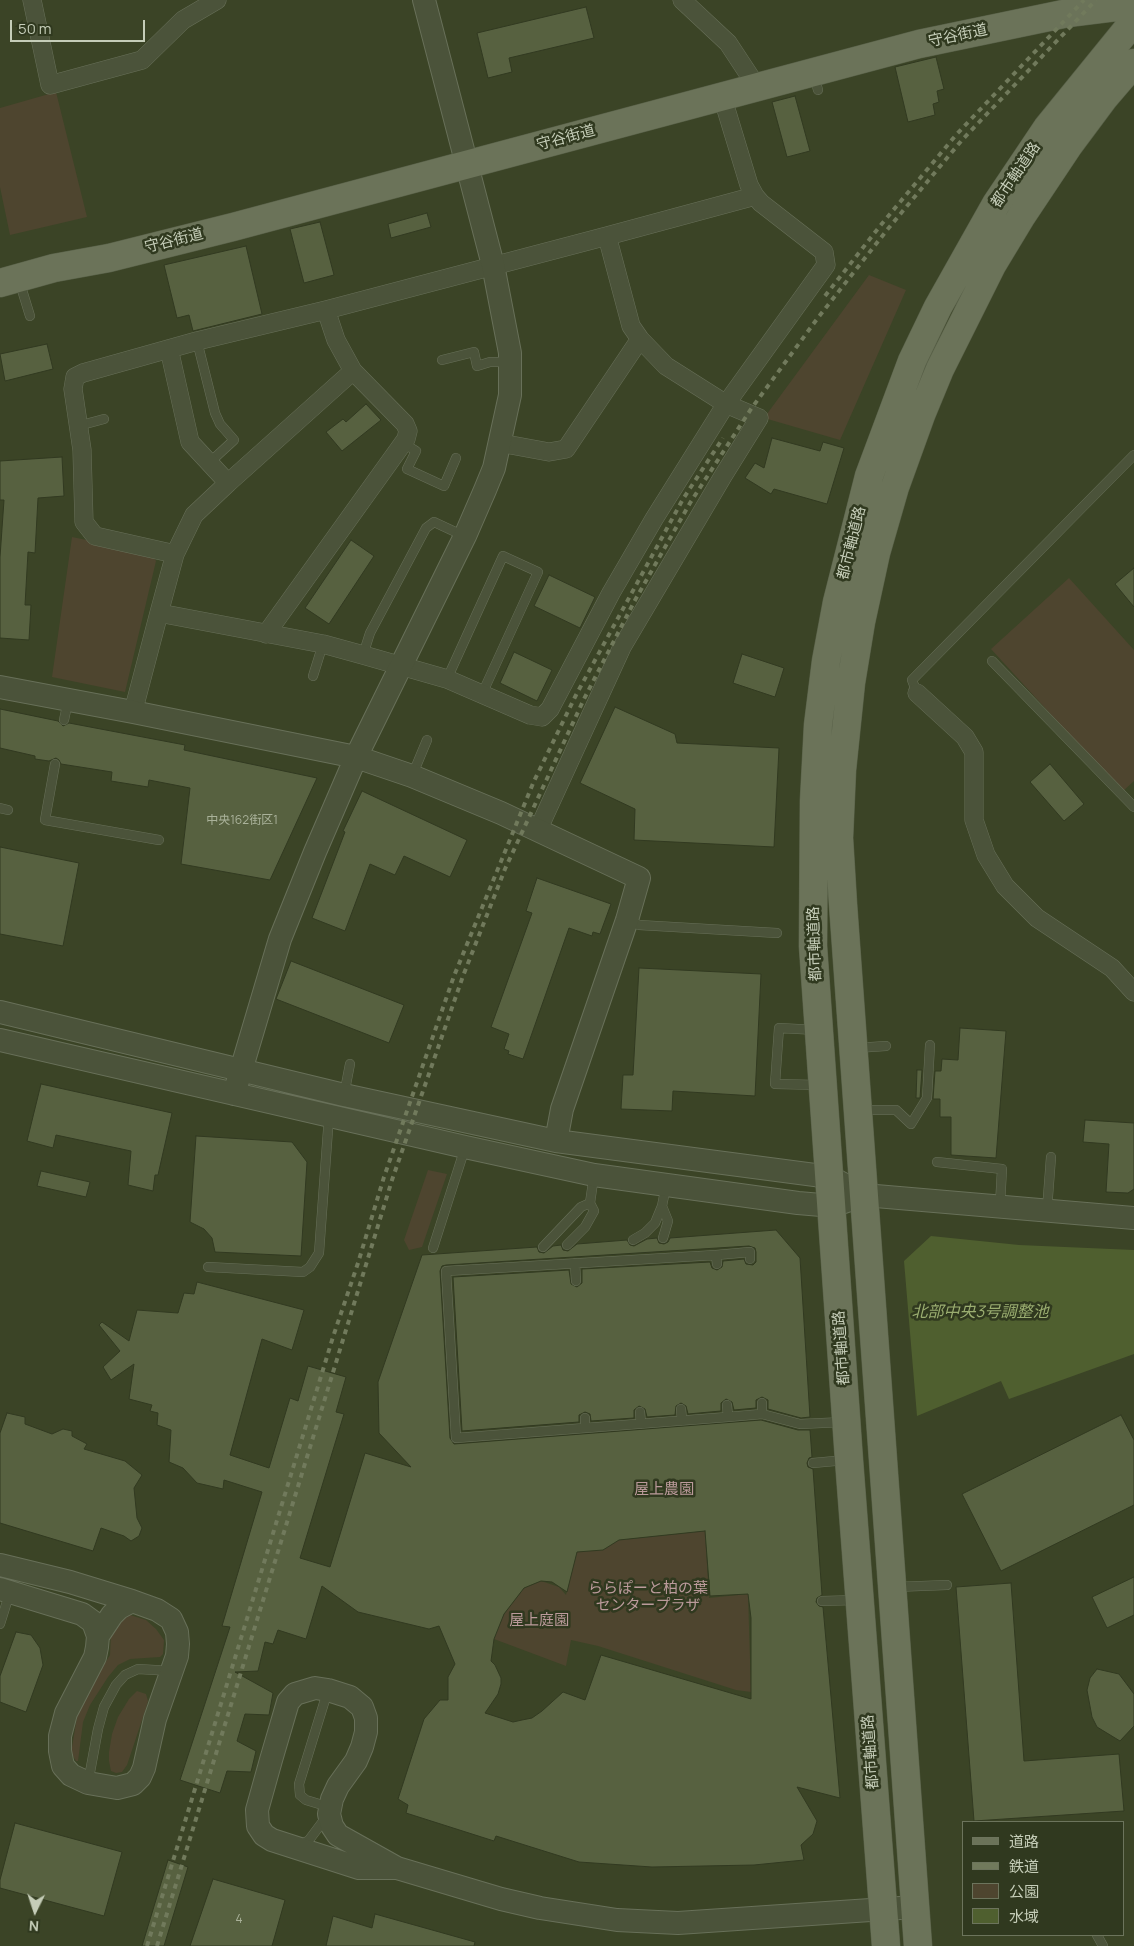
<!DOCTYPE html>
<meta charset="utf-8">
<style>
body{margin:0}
#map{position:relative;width:1134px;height:1946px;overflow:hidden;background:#3b4426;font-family:Manrope,"Noto Sans JP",sans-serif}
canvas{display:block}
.legend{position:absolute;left:962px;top:1821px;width:162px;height:115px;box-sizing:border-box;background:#30391f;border:1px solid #6c745c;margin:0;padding:6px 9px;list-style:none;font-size:15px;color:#c5cdb8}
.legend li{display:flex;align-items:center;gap:10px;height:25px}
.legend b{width:25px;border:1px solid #6c745c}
.north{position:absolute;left:10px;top:1886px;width:50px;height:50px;-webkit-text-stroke:4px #30391f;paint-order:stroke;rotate:184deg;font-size:14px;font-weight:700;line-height:20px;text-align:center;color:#c5cdb8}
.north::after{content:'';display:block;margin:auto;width:18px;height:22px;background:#c5cdb8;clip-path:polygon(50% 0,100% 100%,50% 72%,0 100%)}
.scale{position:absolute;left:10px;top:20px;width:135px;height:22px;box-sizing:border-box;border:2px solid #c5cdb8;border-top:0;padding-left:6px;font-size:15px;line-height:18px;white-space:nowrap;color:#c5cdb8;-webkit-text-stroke:4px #30391f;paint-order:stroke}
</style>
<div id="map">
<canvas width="1134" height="1946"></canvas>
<ul class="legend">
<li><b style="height:6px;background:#6b7359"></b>道路</li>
<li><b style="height:6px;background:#717a5c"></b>鉄道</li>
<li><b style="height:14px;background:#4e452f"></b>公園</li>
<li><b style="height:14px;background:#4f5f2f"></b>水域</li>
</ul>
<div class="north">N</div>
<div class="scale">50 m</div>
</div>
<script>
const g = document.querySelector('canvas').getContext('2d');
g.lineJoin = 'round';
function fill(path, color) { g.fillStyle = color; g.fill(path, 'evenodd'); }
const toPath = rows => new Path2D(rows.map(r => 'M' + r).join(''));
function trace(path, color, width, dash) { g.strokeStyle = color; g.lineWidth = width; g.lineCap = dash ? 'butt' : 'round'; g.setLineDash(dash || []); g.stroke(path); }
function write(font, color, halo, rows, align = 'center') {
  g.font = font + ' Manrope,"Noto Sans JP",sans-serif'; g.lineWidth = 5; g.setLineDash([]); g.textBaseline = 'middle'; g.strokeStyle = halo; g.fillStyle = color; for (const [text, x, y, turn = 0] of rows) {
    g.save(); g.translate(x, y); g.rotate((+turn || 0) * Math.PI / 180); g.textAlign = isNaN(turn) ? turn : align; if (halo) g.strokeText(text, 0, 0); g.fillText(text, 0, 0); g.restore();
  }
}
fill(toPath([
 [56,92,87,217,10,235,0,187,0,108],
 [869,275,906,290,840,440,764,418],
 [72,537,151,553,156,561,125,692,52,677],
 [1069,578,1134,650,1134,781,1122,792,991,649],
 [428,1170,447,1174,422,1247,409,1250,404,1240],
 [705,1531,709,1598,748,1594,751,1692,736,1690,598,1646,571,1640,566,1666,494,1639,504,1614,524,1588,541,1581,559,1587,566,1595,577,1552,619,1540],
 [127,1614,146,1620,156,1629,164,1640,163,1654,160,1657,130,1659,118,1665,108,1677,90,1705,83,1722,78,1761,76,1761,71,1753,77,1717,87,1692,110,1655,111,1633],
 [137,1691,146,1694,148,1701,146,1708,127,1765,122,1772,116,1773,111,1771,109,1761,109,1752,112,1734,118,1717,129,1699]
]), '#4e452f');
fill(toPath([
 [931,1236,1019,1245,1134,1250,1134,1354,1009,1399,1001,1381,917,1416,904,1261]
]), '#4f5f2f');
const building = toPath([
 [586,7,594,38,509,58,512,72,488,78,477,33,586,7],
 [936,57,944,89,937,91,939,102,933,104,935,115,908,122,895,67,936,57],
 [795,96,810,151,787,157,772,102,795,96],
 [427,213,431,227,391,238,388,224,427,213],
 [320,222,334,275,304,283,290,229,320,222],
 [246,246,262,314,193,331,189,315,177,318,164,265,246,246],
 [47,344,53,369,5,381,0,354,47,344],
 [366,404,381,420,342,451,326,432,343,419,346,422,366,404],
 [772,438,820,451,823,442,844,448,827,504,774,489,771,494,745,478,755,463,764,468,772,438],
 [62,457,64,496,38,498,35,553,28,552,25,605,31,605,29,640,0,638,0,557,4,500,0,500,0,461,62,457],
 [351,540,374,556,329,624,305,608,351,540],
 [1134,568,1134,607,1115,584,1134,568],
 [549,575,595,597,580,628,534,606,549,575],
 [514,652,552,670,537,701,500,683,514,652],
 [742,654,784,668,775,697,733,683,742,654],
 [615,707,675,734,677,743,779,748,774,847,634,840,635,809,580,783,615,707],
 [0,709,58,721,63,726,69,723,185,745,184,750,317,778,270,880,181,864,190,788,149,780,148,787,111,781,112,772,61,764,59,760,56,758,49,761,35,759,35,756,0,748,0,709],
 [1050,764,1084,804,1064,821,1030,782,1050,764],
 [362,791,467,840,450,877,404,856,395,875,370,864,345,931,312,918,345,832,343,831,362,791],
 [0,847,79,863,63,946,0,934,0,847],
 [537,878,611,904,600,934,593,932,592,936,569,928,523,1059,508,1054,509,1051,504,1049,509,1034,491,1027,532,913,526,911,537,878],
 [291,961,404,1005,389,1043,276,999,291,961],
 [639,968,761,974,755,1096,673,1091,672,1111,621,1109,623,1075,633,1075,639,968],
 [960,1028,1006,1031,996,1158,951,1155,951,1117,940,1117,940,1099,933,1099,935,1071,941,1071,942,1059,958,1060,960,1028],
 [917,1070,922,1070,920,1098,916,1098,917,1070],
 [41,1084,172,1113,158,1175,155,1175,153,1191,128,1185,131,1151,56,1135,53,1148,27,1141,41,1084],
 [1085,1120,1134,1123,1134,1189,1128,1193,1106,1192,1109,1144,1083,1142,1085,1120],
 [196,1136,292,1142,307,1162,301,1256,215,1252,212,1238,204,1229,190,1222,196,1136],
 [41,1171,90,1182,86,1197,37,1186,41,1171],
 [776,1230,800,1258,810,1417,801,1418,768,1409,768,1400,762,1397,756,1400,756,1408,734,1410,732,1402,726,1399,721,1403,721,1411,688,1414,686,1406,681,1403,676,1406,675,1415,647,1417,645,1409,639,1406,634,1410,634,1418,591,1421,590,1414,585,1412,579,1415,579,1422,462,1431,453,1277,569,1270,571,1284,577,1287,582,1283,582,1269,710,1262,712,1268,717,1270,722,1267,723,1261,744,1259,746,1264,753,1265,756,1262,756,1252,755,1248,749,1246,446,1265,442,1266,440,1271,450,1438,454,1444,761,1420,798,1430,810,1430,812,1457,809,1458,807,1463,808,1467,813,1469,822,1595,817,1598,816,1602,819,1606,823,1607,840,1798,797,1787,817,1821,813,1834,801,1845,804,1860,754,1865,652,1867,579,1862,496,1836,494,1841,406,1813,408,1805,398,1799,424,1719,440,1700,448,1700,448,1677,455,1664,439,1626,429,1629,358,1612,322,1586,306,1639,278,1630,273,1644,265,1642,258,1671,235,1672,273,1693,269,1715,245,1714,237,1741,256,1751,251,1772,227,1771,220,1793,180,1780,230,1627,222,1626,262,1492,224,1480,223,1489,197,1483,183,1468,169,1462,171,1430,157,1425,158,1413,150,1411,152,1405,129,1399,134,1364,111,1380,103,1367,120,1351,99,1325,102,1322,129,1341,137,1310,178,1313,184,1293,194,1294,197,1282,304,1310,292,1350,262,1339,230,1455,269,1468,290,1398,298,1401,308,1366,346,1377,336,1412,344,1414,300,1558,330,1567,365,1453,411,1467,379,1433,378,1382,422,1255,537,1247,539,1252,544,1253,553,1246,561,1245,563,1250,568,1251,577,1244,627,1240,630,1245,634,1246,647,1239,657,1238,659,1243,664,1244,668,1242,670,1238,776,1230],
 [705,1531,710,1596,748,1594,751,1618,751,1699,601,1655,585,1700,563,1692,542,1711,532,1718,522,1720,513,1722,485,1713,498,1694,501,1684,501,1678,495,1665,491,1661,494,1639,504,1614,524,1588,541,1581,552,1582,567,1592,577,1552,603,1550,619,1540,705,1531],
 [7,1413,25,1417,25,1424,52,1434,63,1429,72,1431,72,1436,87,1444,84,1449,125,1461,142,1475,134,1488,137,1518,142,1528,139,1536,131,1541,124,1536,101,1528,93,1551,0,1523,0,1433,7,1413],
 [1121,1415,1134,1440,1134,1505,1001,1571,962,1494,1121,1415],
 [1134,1577,1134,1615,1107,1628,1092,1597,1134,1577],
 [1011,1583,1024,1761,1119,1754,1124,1811,974,1821,956,1587,1011,1583],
 [16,1632,31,1635,40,1648,43,1665,26,1712,0,1702,0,1676,16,1632],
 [1097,1669,1119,1674,1134,1694,1134,1726,1120,1741,1097,1727,1092,1717,1087,1690,1090,1678,1097,1669],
 [15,1823,122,1852,104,1916,0,1888,0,1880,15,1823],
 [168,1860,188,1867,164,1946,142,1946,168,1860],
 [213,1879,285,1900,272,1946,190,1946,213,1879],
 [375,1914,475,1942,474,1946,326,1946,333,1916,372,1928,375,1914]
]);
fill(building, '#576140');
trace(building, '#323a21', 1);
const service = toPath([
 [814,75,818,90],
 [19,280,30,316],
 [197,341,215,413,220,424,234,440,209,463],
 [442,360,474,352,477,366,490,362,510,362],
 [78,426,104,419],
 [403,443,416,451,407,469,444,486,456,458],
 [363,655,370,633,426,528,434,522,464,536],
 [992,661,1134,807],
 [313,676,323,644],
 [447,679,503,556,538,572,482,694],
 [917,693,912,680,1134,455],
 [64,720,68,701],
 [55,764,45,820,159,840],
 [412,776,427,740],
 [0,808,8,810],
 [627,920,639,925,777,933],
 [817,1030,779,1028,775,1084,821,1085],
 [856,1048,886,1046],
 [344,1095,350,1064],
 [859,1110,896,1110,911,1124,927,1098,930,1045],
 [937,1162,1002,1169,1000,1205],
 [662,1206,668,1221,663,1238],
 [1047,1210,1051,1157],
 [633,1240,645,1233,655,1223,662,1206,666,1186],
 [567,1245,585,1227,594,1211,590,1203,594,1175],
 [543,1247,581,1207,590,1203],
 [433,1248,465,1148],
 [716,1255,750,1252,750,1259],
 [575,1263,576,1281],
 [717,1264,716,1255,446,1271,456,1438,728,1417,727,1405],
 [208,1267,303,1272,310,1267,319,1253,329,1116],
 [762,1403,762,1414],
 [681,1409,682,1420],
 [640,1412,641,1424],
 [728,1417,762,1414,800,1424,844,1422],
 [585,1418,585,1428],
 [813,1463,846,1460],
 [895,1587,947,1585],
 [822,1601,857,1600],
 [0,1624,10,1592],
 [328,1690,299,1784,300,1795,306,1800,329,1807],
 [88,1783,98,1729,104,1707,116,1685,125,1675,138,1669,172,1671],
 [299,1846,309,1840,327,1816],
 [1097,1935,1103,1946]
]);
const minor = toPath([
 [32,0,50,85,142,60,183,20,217,0],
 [682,0,728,43,757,87],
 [607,236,755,196],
 [169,349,190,442,228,483],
 [500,443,549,452,566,449,640,339],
 [175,554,194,515,228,483,353,371],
 [266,634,406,439,408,431,405,424,353,371,336,340,326,310],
 [917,693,965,737,974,752,974,820,986,855,1005,886,1037,918,1112,968,1134,992],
 [133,712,159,613,175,554,95,536,84,522,82,450,73,389,75,377,83,373,197,341,326,310,607,236,631,326,640,339,666,366,726,404,654,519,611,593,550,709,542,717,530,715,447,679,363,655,323,644,159,613],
 [538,830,622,647,723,476,759,418,726,404,826,265,824,252,761,203,755,196,749,185,722,96]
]);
const tertiary = toPath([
 [0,687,133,712,356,757,412,776,501,813,639,878,627,920,562,1109,556,1141],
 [0,1012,344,1095,556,1141,830,1177,864,1195,1134,1218],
 [0,1040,465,1147,594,1175,798,1203,833,1206,847,1201],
 [234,1094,280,939,315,852,356,757,465,536,485,490,494,468,510,395,510,353,493,265,424,0],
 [0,1565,70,1582,132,1601,157,1610,171,1619,177,1632,178,1644,177,1656,155,1719,144,1768,140,1777,133,1784,117,1788,88,1783,71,1775,63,1766,60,1751,60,1736,66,1713,95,1657,97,1647,98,1636,93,1622,82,1614,0,1589],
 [98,1636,112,1615,119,1608,132,1601],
 [397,1868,359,1868,272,1840,264,1835,258,1826,257,1810,271,1760,288,1702,295,1694,315,1688,328,1690,350,1697,362,1707,366,1718,366,1732,362,1747,356,1761,338,1786,332,1799,329,1814,332,1826,338,1835,397,1868,501,1899,540,1908,617,1920,678,1923,915,1907]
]);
const primary = toPath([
 [0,283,54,268,109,258,233,227,919,44,1068,13,1134,5],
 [886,1946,849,1460,813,946,814,801,818,725,826,661,837,602,869,476,912,361,938,307,996,204,1047,128,1134,21],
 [918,1946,843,904,839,838,842,770,851,683,861,622,876,553,895,487,921,415,940,369,992,265,1021,217,1069,145,1104,98,1134,63]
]);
trace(service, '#687059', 10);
trace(minor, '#687059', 19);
trace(tertiary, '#687059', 24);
trace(primary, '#575f47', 29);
trace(service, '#4b533a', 9);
trace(minor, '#4b533a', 18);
trace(tertiary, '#4b533a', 22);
trace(primary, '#6b7359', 28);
trace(toPath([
 [825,296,880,226,956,135,1084,0],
 [147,1946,333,1337,358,1263,384,1177,454,976,534,781,576,695,683,499,723,438],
 [157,1946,392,1180,463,976,505,869,584,699,634,602,690,503,751,409,817,319,887,230,962,140,1096,0]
]), '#717a5c', 4, [5, 5]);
write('12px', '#aab29a', null, [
 ["中央162街区1",242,821],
 ["4",239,1920]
]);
write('15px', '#c5cdb8', '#30391f', [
 ["守谷街道",958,36,-12],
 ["守谷街道",566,138,-15],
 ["都市軸道路",1016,175,-56],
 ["守谷街道",174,241,-14],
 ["都市軸道路",852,543,-76],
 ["都市軸道路",815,944,-92],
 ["都市軸道路",842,1348,-94],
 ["都市軸道路",871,1752,-94]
]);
write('15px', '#bb9a9b', '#30391f', [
 ["屋上農園",664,1490],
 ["ららぽーと柏の葉",648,1589],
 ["センタープラザ",648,1606],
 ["屋上庭園",539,1621]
]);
write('italic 16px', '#9aad70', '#30391f', [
 ["北部中央3号調整池",980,1313]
]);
</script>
